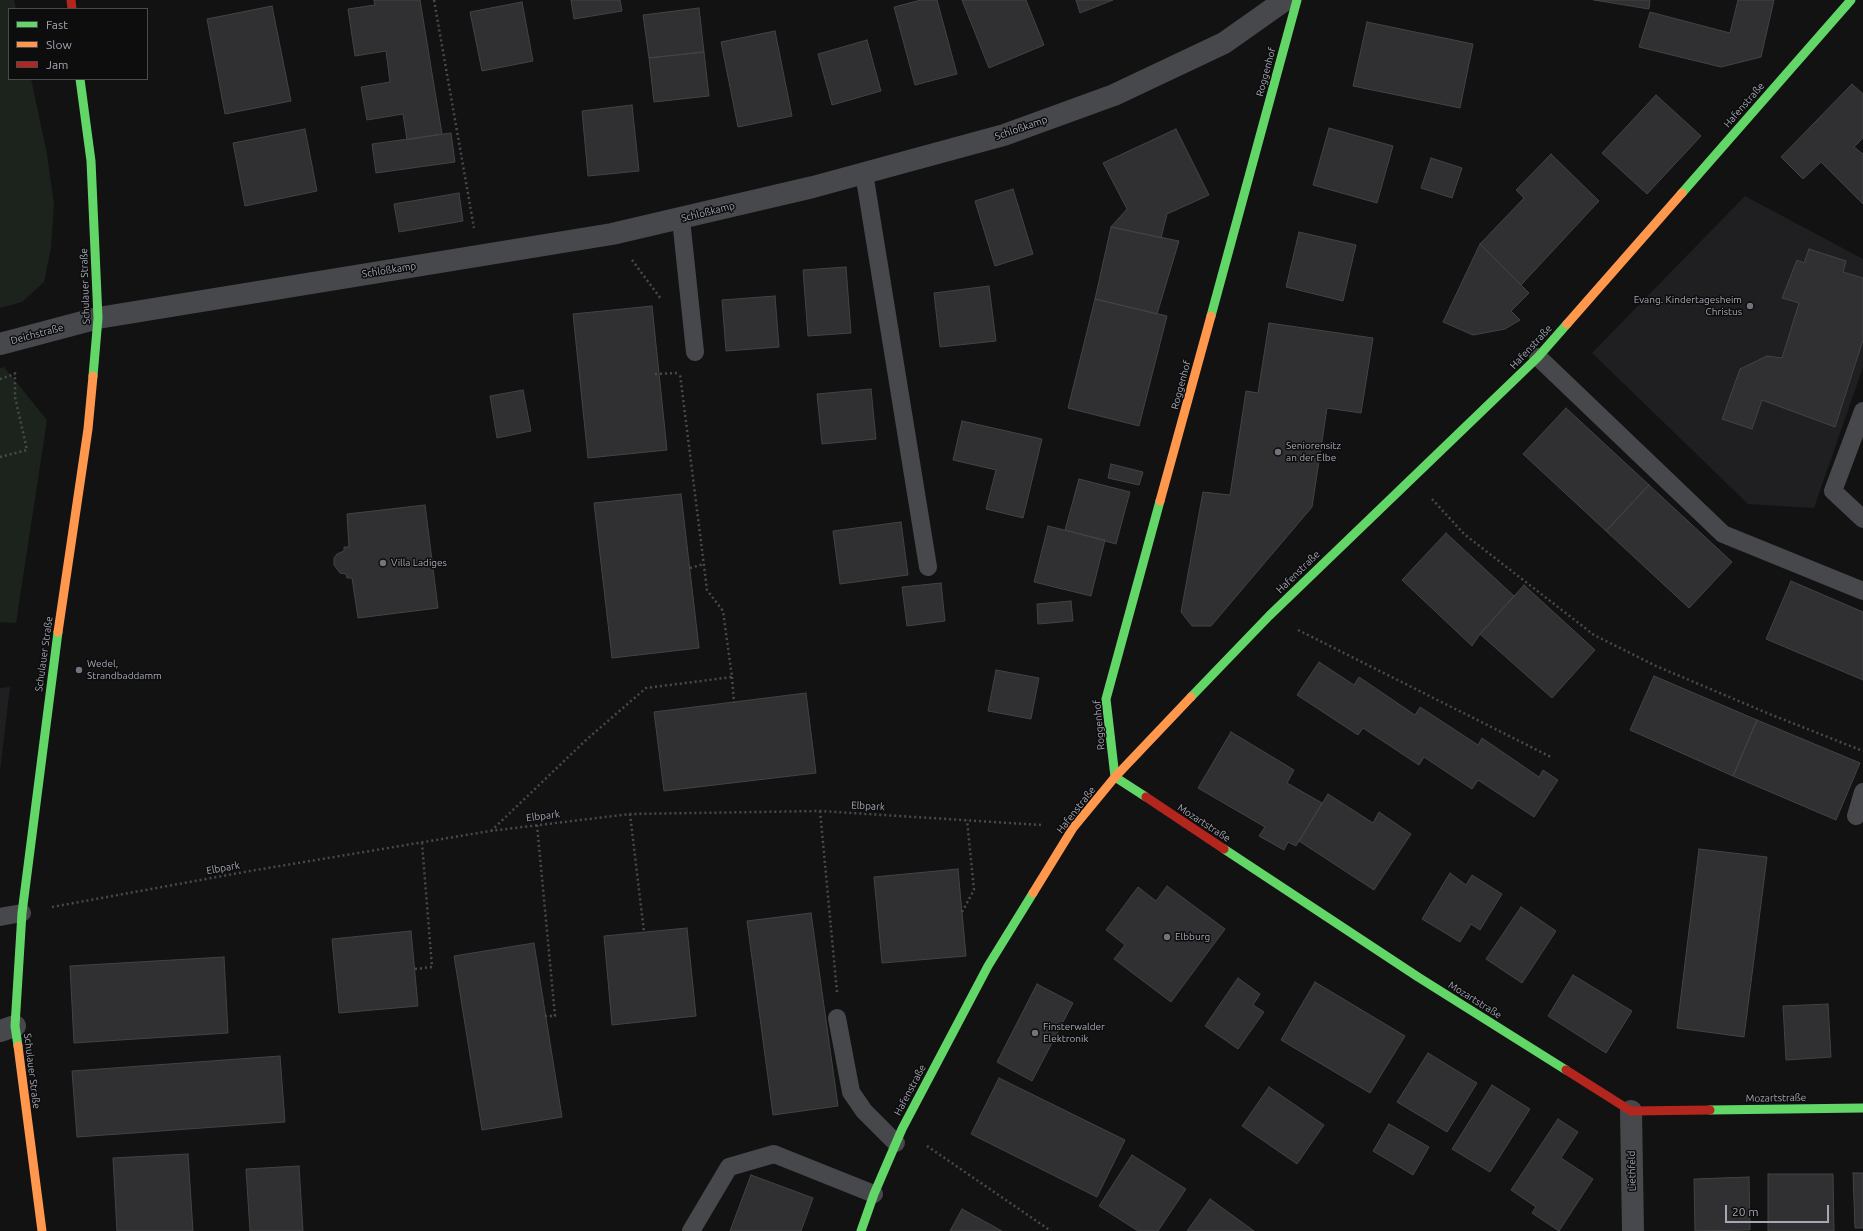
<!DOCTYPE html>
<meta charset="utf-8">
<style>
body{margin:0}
#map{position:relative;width:1863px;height:1231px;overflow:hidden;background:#121213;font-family:Ubuntu,sans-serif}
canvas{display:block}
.legend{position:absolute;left:8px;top:8px;width:140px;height:72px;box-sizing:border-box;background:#0d0d0e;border:1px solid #494b50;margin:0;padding:5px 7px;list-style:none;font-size:12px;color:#a3a8b4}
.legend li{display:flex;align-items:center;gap:8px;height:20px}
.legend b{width:20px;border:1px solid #494b50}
.scale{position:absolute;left:1725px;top:1205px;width:104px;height:18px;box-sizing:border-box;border:2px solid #a3a8b4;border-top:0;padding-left:5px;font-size:12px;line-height:14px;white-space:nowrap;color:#a3a8b4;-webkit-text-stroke:3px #0d0d0e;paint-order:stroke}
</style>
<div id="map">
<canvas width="1863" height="1231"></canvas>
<ul class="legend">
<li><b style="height:5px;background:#63d668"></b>Fast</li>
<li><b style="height:5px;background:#ff974d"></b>Slow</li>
<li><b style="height:5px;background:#b3261e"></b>Jam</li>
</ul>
<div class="scale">20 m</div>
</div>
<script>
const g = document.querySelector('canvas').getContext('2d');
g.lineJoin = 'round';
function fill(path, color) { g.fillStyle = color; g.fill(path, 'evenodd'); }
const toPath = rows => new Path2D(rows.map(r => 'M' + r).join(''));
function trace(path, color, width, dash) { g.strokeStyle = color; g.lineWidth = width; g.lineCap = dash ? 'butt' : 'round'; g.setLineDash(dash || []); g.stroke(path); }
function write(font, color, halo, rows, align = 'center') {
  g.font = font + ' Ubuntu,sans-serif'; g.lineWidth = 3; g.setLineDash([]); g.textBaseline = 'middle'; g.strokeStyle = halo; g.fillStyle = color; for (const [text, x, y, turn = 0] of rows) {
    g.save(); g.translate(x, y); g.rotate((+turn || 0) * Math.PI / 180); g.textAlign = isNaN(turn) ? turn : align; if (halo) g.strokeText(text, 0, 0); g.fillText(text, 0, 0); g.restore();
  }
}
fill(toPath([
 [1745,196,1863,259,1863,367,1814,508,1748,504,1592,353],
 [10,687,0,772,0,688]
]), '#1f1f21');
fill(toPath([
 [0,0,14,0,16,9,9,9,9,79,31,79,47,154,54,205,51,247,44,282,22,302,0,308],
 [4,367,47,420,16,623,0,622,0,368]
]), '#1c231d');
const building = toPath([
 [374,0,420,0,442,134,407,140,403,114,367,120,361,87,390,82,386,51,355,56,348,9,375,5,374,0],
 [571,0,620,0,622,11,574,19,571,0],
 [921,0,937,0,957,74,915,85,894,7,921,0],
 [962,0,1026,0,1044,45,989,68,962,0],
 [1076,0,1113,0,1080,13,1076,0],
 [1594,0,1650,0,1649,9,1594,0],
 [1738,0,1774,0,1761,57,1721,67,1639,47,1650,12,1730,33,1738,0],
 [522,2,533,61,482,71,470,12,522,2],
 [272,6,291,101,225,114,207,19,272,6],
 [699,8,704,52,649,58,643,15,699,8],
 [1367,22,1473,44,1460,108,1353,86,1367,22],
 [775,31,792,116,738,127,721,42,775,31],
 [867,40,881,91,832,105,818,54,867,40],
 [704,52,709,96,654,102,649,58,704,52],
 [1852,84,1863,94,1863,138,1854,147,1863,154,1863,204,1821,162,1803,179,1781,157,1852,84],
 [1656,95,1701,136,1647,194,1602,153,1656,95],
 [632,105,639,171,588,176,582,111,632,105],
 [1329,128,1393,146,1377,203,1313,185,1329,128],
 [305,129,317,191,245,206,233,143,305,129],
 [1176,129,1209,195,1167,214,1161,238,1111,227,1127,209,1103,163,1176,129],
 [451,133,455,162,376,173,372,144,451,133],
 [1551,154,1599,201,1521,285,1480,244,1524,198,1516,190,1551,154],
 [1431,158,1462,168,1452,198,1421,188,1431,158],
 [1013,189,1033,254,995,266,975,201,1013,189],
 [459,193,463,221,399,232,394,204,459,193],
 [1111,227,1179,241,1157,314,1095,299,1111,227],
 [1299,232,1356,245,1343,301,1286,287,1299,232],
 [1480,244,1529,293,1511,311,1520,320,1505,329,1473,335,1443,322,1480,244],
 [1809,249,1846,261,1843,272,1863,278,1863,340,1835,427,1762,400,1752,429,1722,419,1740,369,1767,356,1782,358,1799,303,1782,298,1797,260,1804,263,1809,249],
 [846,267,851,333,808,336,803,270,846,267],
 [989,286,996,341,940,347,934,293,989,286],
 [775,296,779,347,726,351,722,300,775,296],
 [1095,299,1167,316,1139,426,1068,408,1095,299],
 [652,306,667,450,588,458,573,314,652,306],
 [1269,323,1373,338,1361,413,1327,408,1312,507,1211,626,1192,626,1181,612,1203,492,1230,495,1246,391,1258,393,1269,323],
 [871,389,876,439,822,444,817,394,871,389],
 [523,390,531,431,497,438,490,396,523,390],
 [1566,408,1649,485,1606,531,1523,454,1566,408],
 [962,421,1042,439,1023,518,986,509,996,470,953,460,962,421],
 [1111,464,1143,472,1139,485,1108,478,1111,464],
 [1079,479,1130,492,1116,544,1065,530,1079,479],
 [1649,485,1732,562,1689,608,1606,531,1649,485],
 [681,494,699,648,612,658,594,503,681,494],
 [425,505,438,608,358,618,352,578,347,578,346,574,340,573,334,565,334,558,337,554,344,551,344,547,349,547,347,514,425,505],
 [901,522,908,575,840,584,833,531,901,522],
 [1048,526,1105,540,1091,596,1034,582,1048,526],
 [1446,533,1514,596,1480,634,1472,646,1402,580,1446,533],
 [1791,581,1863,612,1863,680,1766,639,1791,581],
 [941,583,945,621,907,626,902,587,941,583],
 [1524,585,1595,650,1552,698,1480,634,1524,585],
 [1071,601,1073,621,1038,624,1037,604,1071,601],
 [1319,662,1354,685,1359,677,1415,715,1420,707,1478,745,1482,738,1539,777,1543,770,1558,780,1534,817,1478,780,1472,789,1424,757,1419,765,1363,728,1358,735,1297,695,1319,662],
 [996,670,1039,678,1031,719,988,711,996,670],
 [1654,676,1757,720,1733,776,1630,730,1654,676],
 [806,693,816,773,664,791,654,712,806,693],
 [1757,720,1860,763,1836,820,1733,776,1757,720],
 [1231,732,1294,770,1287,783,1322,803,1296,846,1288,842,1284,850,1259,836,1265,827,1198,788,1231,732],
 [1328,794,1373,823,1379,812,1411,834,1374,890,1299,841,1328,794],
 [1699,849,1767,857,1744,1037,1677,1028,1699,849],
 [958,869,966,956,882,963,874,877,958,869],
 [1450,873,1466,885,1472,875,1502,894,1480,930,1471,924,1460,942,1422,919,1450,873],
 [1167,886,1225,929,1171,1002,1114,959,1125,945,1106,930,1138,887,1156,901,1167,886],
 [1521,907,1556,931,1522,983,1486,959,1521,907],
 [811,913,838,1106,773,1115,747,921,811,913],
 [687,928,696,1016,612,1025,604,936,687,928],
 [411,931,418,1006,339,1013,332,939,411,931],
 [534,943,562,1117,482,1130,454,956,534,943],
 [224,957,228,1033,74,1043,70,966,224,957],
 [1573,975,1632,1011,1606,1053,1548,1016,1573,975],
 [1238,978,1260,994,1253,1005,1264,1012,1238,1049,1205,1026,1238,978],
 [1315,982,1405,1036,1370,1093,1281,1040,1315,982],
 [1037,984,1073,1003,1032,1081,997,1062,1037,984],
 [1828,1004,1831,1057,1786,1060,1783,1006,1828,1004],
 [1428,1053,1477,1083,1447,1132,1397,1102,1428,1053],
 [280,1056,285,1122,77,1137,72,1071,280,1056],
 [999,1078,1125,1140,1097,1197,971,1134,999,1078],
 [1492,1085,1530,1109,1490,1172,1452,1149,1492,1085],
 [1269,1087,1324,1125,1297,1164,1242,1126,1269,1087],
 [1558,1119,1578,1132,1561,1158,1593,1179,1559,1231,1532,1213,1536,1207,1511,1190,1558,1119],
 [1389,1124,1429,1147,1413,1175,1373,1151,1389,1124],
 [188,1154,193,1231,117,1231,113,1158,188,1154],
 [1132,1155,1186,1189,1158,1231,1138,1231,1099,1206,1132,1155],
 [299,1166,303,1231,250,1231,246,1169,299,1166],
 [1853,1173,1863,1173,1863,1228,1855,1228,1853,1173],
 [1768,1174,1833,1174,1834,1231,1768,1231,1768,1174],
 [751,1175,813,1198,801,1231,730,1231,751,1175],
 [1749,1177,1750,1230,1695,1231,1694,1179,1749,1177],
 [1210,1199,1254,1231,1187,1231,1210,1199],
 [962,1209,1002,1231,950,1231,962,1209]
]);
fill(building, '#303032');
trace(building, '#424346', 1);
trace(toPath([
 [434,0,474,228],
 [632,260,661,299],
 [655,374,677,373],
 [0,379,15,374],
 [0,457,27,450,15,397,15,371],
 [1432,499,1464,534,1594,635,1656,666,1767,713,1863,751],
 [690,568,704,564],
 [1298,630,1551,757],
 [732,677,734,703],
 [820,811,837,992],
 [630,814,644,932],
 [537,825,555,1016,545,1016],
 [491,831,586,740,646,688,732,677,723,611,707,590,680,374],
 [52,907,250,871,490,831,630,814,820,811,1041,825],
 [962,912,974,890,967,820],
 [415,969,432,967,422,843],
 [927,1146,1051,1231]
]), '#484a4d', 2.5, [2, 3]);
trace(toPath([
 [864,173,928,567],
 [681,219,695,352],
 [1538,357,1723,534,1863,591],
 [1863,411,1833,491,1863,519],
 [1856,816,1863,792],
 [0,917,22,913],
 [837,1018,851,1092,864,1111,896,1143],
 [691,1231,729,1167,774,1154,874,1194]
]), '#47484b', 18);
trace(toPath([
 [0,344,98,318,612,234,813,187,1004,135,1114,95,1224,43,1285,0],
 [0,1031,15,1026],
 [1631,1111,1633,1231]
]), '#47484b', 22);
trace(toPath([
 [80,79,91,161,98,318,93,376],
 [1682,193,1851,0],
 [1211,316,1297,0],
 [1191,697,1269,616,1538,357,1567,324],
 [1146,797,1115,777,1106,699,1160,501],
 [1224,849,1418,977,1566,1070],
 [18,1046,15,1026,22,913,58,632],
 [1710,1110,1863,1108],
 [861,1231,874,1194,902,1129,988,966,1033,893]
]), '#63d668', 9);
trace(toPath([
 [1567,324,1682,193],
 [1160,501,1211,316],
 [58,632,88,429,93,376],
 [1033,893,1073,828,1115,777,1191,697],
 [18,1046,42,1231]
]), '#ff974d', 9);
trace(toPath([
 [71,0,72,9],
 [1146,797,1224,849],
 [1566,1070,1631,1111,1710,1110]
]), '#b3261e', 9);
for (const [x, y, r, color] of [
 [1750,306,4,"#70747c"],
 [1278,452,4,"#70747c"],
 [383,563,4,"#70747c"],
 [79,670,4,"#70747c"],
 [1167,937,4,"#70747c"],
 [1035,1033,4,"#70747c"]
]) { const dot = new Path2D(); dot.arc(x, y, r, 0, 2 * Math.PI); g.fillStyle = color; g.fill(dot); trace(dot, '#0d0d0e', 1.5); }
write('10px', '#a3a8b4', '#0d0d0e', [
 ["Roggenhof",1266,72,-75],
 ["Hafenstraße",1744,105,-49],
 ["Schloßkamp",1021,128,-19],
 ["Schloßkamp",708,212,-14],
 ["Schloßkamp",389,270,-9],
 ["Schulauer Straße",85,286,-92],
 ["Deichstraße",37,334,-15],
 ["Hafenstraße",1531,347,-47],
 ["Roggenhof",1181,385,-75],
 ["Hafenstraße",1298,572,-44],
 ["Schulauer Straße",44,654,-82],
 ["Roggenhof",1099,725,-95],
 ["Elbpark",868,806,3],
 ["Hafenstraße",1076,810,-52],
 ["Elbpark",543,816,-7],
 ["Mozartstraße",1204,823,33],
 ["Elbpark",223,868,-10],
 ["Mozartstraße",1475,1000,32],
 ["Schulauer Straße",32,1071,83],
 ["Hafenstraße",910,1090,-62],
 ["Mozartstraße",1776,1098,-1],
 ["Liethfeld",1632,1171,-91]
]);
write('10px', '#a3a8b4', '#0d0d0e', [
 ["Evang. Kindertagesheim",1742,300,"right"],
 ["Christus",1742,312,"right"],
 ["Seniorensitz",1286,446],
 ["an der Elbe",1286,458],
 ["Villa Ladiges",391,563],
 ["Wedel,",87,664],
 ["Strandbaddamm",87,676],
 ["Elbburg",1175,937],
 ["Finsterwalder",1043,1027],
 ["Elektronik",1043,1039]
], 'left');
</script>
